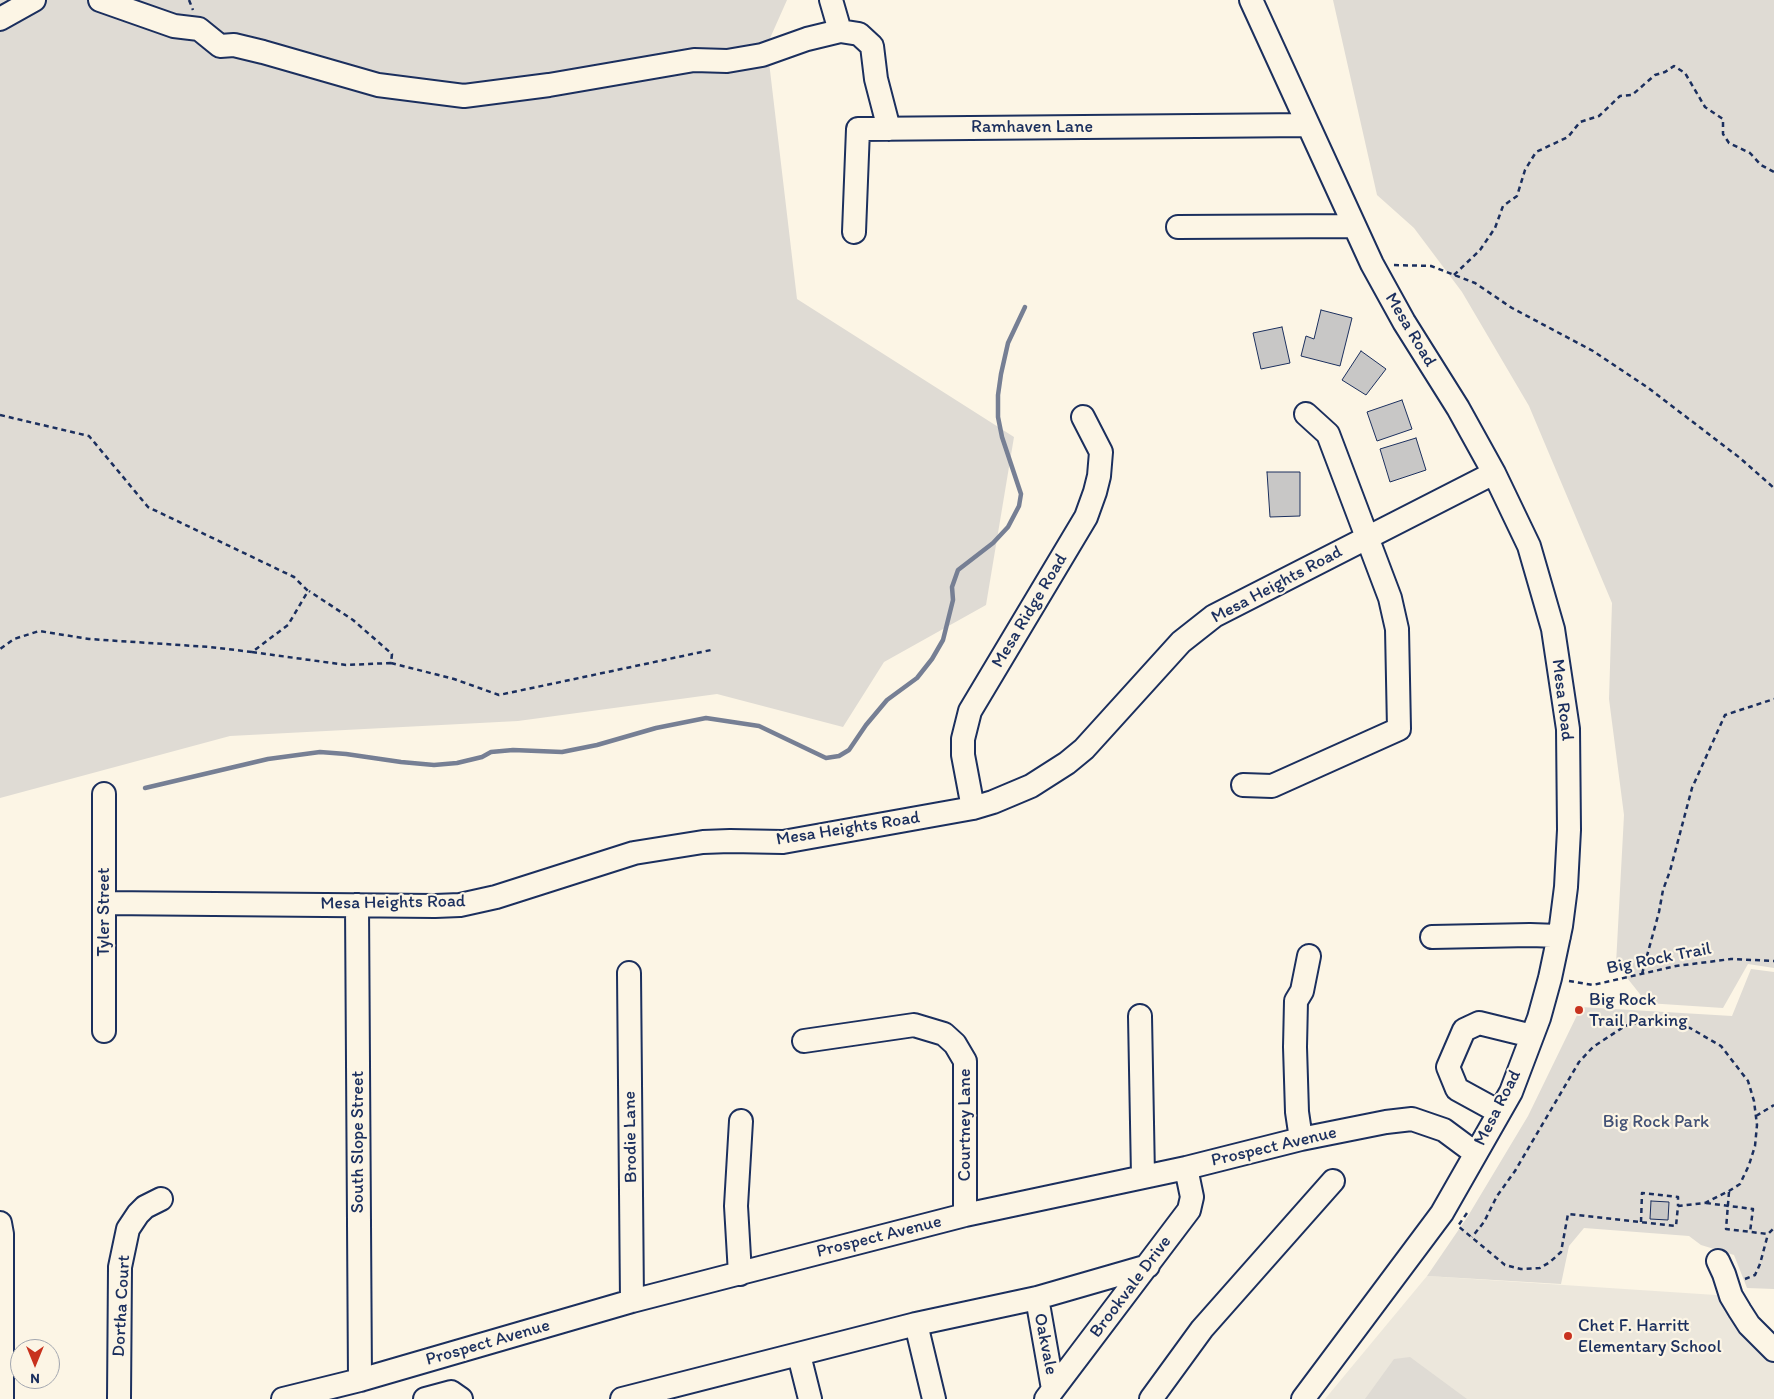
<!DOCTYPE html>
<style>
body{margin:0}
#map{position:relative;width:1774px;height:1399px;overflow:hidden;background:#fcf5e5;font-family:Itim,sans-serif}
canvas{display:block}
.north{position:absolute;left:10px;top:1339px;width:50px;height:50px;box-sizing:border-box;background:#fcf5e5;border:1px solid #a2a6af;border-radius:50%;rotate:180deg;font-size:14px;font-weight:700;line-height:20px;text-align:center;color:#1b2f5e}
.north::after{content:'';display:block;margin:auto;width:18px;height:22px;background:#c8321e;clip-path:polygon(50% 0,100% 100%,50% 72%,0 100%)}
</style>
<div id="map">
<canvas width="1774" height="1399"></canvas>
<div class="north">N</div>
</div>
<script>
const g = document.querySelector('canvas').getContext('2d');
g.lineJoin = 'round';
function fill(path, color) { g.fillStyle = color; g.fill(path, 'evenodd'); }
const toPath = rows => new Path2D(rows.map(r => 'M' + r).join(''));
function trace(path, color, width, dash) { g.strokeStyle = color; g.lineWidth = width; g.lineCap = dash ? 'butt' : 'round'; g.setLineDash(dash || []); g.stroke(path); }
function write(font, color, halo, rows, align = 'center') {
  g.font = font + ' Itim,sans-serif'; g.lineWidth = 4.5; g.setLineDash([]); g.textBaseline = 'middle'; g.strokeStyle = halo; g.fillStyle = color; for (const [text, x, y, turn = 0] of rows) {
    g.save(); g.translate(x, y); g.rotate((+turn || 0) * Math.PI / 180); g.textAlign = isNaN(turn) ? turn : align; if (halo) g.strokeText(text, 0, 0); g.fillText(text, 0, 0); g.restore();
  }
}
fill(toPath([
 [1427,1276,1731,1296,1774,1349,1774,1399,1325,1399]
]), '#ece7dc');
fill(toPath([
 [0,0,787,0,767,45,797,299,1014,437,986,605,884,662,843,727,717,694,518,721,230,736,0,798],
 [1333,0,1774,0,1774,968,1748,964,1723,1008,1647,1003,1616,964,1624,815,1609,699,1612,603,1529,406,1462,292,1414,228,1377,195],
 [1751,969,1774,972,1774,1289,1747,1288,1734,1255,1701,1245,1689,1236,1584,1228,1569,1246,1561,1284,1427,1276,1468,1216,1528,1116,1581,1007,1732,1016],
 [1410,1357,1467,1399,1365,1399,1394,1359]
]), '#dfdbd4');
trace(toPath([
 [145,788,268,759,320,752,346,754,401,762,434,765,457,763,482,757,491,752,513,750,562,752,597,745,656,728,706,718,759,726,826,758,839,756,849,750,866,725,887,700,917,678,932,659,943,640,953,600,952,587,958,570,993,543,1008,527,1019,506,1021,494,1002,437,998,417,998,395,1001,374,1008,343,1025,307]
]), '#767f94', 4.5);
const building = toPath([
 [1321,310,1352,318,1340,366,1301,356,1306,336,1314,339,1321,310],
 [1282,327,1290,363,1261,369,1253,333,1282,327],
 [1361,351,1386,369,1366,395,1342,380,1361,351],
 [1402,400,1412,429,1377,441,1367,412,1402,400],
 [1416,438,1426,470,1390,482,1380,449,1416,438],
 [1267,472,1300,472,1300,516,1270,517,1267,472],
 [1651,1201,1669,1202,1668,1220,1650,1219,1651,1201]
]);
fill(building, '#c8c7c6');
trace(building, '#1b2f5e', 1);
const minor = toPath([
 [100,0,174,26,199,29,220,46,234,45,263,52,378,85,464,96,549,85,694,60,727,61,762,55,807,39,840,31,859,34,872,46,876,79,889,129],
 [831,0,840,31],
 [1251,0,1372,264,1404,322,1458,408,1494,473,1529,546,1553,629,1568,729,1569,830,1566,887,1561,926,1550,978,1539,1018,1511,1092,1442,1213,1303,1399],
 [0,19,34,0],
 [1178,227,1354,226],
 [854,232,858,129,1308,125],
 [1243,785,1272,786,1399,729,1397,629,1390,598,1328,434,1306,414],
 [104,794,104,1031],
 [973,808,963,755,963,739,970,711,1086,517,1095,492,1099,476,1101,452,1083,417],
 [104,903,435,906,460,905,496,897,634,853,703,842,730,841,783,842,973,808,993,802,1031,786,1067,763,1084,749,1181,642,1214,616,1494,473],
 [357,905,360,1380],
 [1432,937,1530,935,1559,936],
 [629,973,632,1301],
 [1140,1016,1143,1176],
 [804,1041,914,1025,944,1034,955,1044,965,1061,965,1215],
 [1499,1112,1457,1089,1448,1067,1464,1030,1479,1023,1532,1036],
 [1301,1139,1297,1112,1295,1047,1296,1001,1302,991,1309,956],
 [0,1223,2,1234,2,1399],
 [1718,1261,1724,1274,1731,1296,1740,1311,1749,1325,1774,1350],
 [740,1274,736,1206,741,1121],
 [1037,1298,1053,1389],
 [916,1324,934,1399],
 [799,1355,810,1399],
 [119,1399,120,1267,128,1229,138,1214,145,1207,161,1199],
 [283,1399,360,1380,632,1301,965,1215,1186,1168,1301,1139,1386,1122,1412,1119,1444,1130,1475,1153],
 [425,1399,451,1392,461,1399],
 [622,1399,916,1324,1037,1298,1148,1266],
 [1046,1399,1189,1210,1192,1197,1186,1168],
 [1151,1399,1202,1329,1333,1181]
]);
trace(minor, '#1b2f5e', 26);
trace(toPath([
 [189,0,193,10],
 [1394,265,1431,266,1475,283,1512,308,1593,351,1647,387,1740,458,1774,488],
 [1454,275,1480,250,1495,228,1503,206,1517,196,1525,170,1536,152,1568,137,1580,122,1599,116,1620,96,1632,95,1655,75,1665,72,1674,66,1685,73,1705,107,1723,119,1723,134,1729,143,1750,153,1761,165,1774,172],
 [0,415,89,436,148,507,294,577,308,591,288,625,252,652,210,647,89,639,39,631,14,639,0,649],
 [252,652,346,665,391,663,392,654,353,620,309,591],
 [391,663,454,679,499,695,711,650],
 [1642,974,1659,912,1663,890,1670,871,1692,788,1725,715,1774,699],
 [1569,981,1593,985,1676,966,1731,959,1774,961],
 [1756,1116,1774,1105],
 [1729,1192,1726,1229,1768,1234,1774,1228],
 [1706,1203,1753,1209,1750,1232],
 [1467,1213,1458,1226,1505,1265,1521,1269,1540,1268,1550,1262,1561,1252,1568,1214,1676,1226,1678,1206,1705,1203,1729,1191,1740,1184,1749,1165,1755,1146,1757,1125,1754,1101,1748,1081,1721,1046,1690,1028,1664,1022,1643,1021,1625,1026,1593,1047,1579,1062,1515,1171,1497,1196,1484,1222,1472,1237],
 [1641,1222,1642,1193,1678,1197,1678,1206],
 [1745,1279,1755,1275,1760,1264,1768,1234]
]), '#1b2f5e', 2.5, [5, 4]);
trace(minor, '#fcf5e5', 22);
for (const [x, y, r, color] of [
 [1579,1010,5,"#c8321e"],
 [1568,1336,5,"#c8321e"]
]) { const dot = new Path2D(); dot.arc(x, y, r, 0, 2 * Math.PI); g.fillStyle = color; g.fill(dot); trace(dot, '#fcf5e5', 2); }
write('18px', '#1b2f5e', '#fcf5e5', [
 ["Ramhaven Lane",1032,127],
 ["Mesa Road",1410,330,59],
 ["Mesa Heights Road",1277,585,-28],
 ["Mesa Ridge Road",1030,611,-59],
 ["Mesa Road",1562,700,83],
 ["Mesa Heights Road",848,829,-9],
 ["Mesa Heights Road",393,903,-1],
 ["Tyler Street",104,912,-90],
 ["Big Rock Trail",1659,959,-11],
 ["Mesa Road",1498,1108,-63],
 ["Courtney Lane",965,1125,-90],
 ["Brodie Lane",631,1137,-91],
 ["South Slope Street",358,1142,-90],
 ["Prospect Avenue",1274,1147,-13],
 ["Prospect Avenue",879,1237,-14],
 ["Brookvale Drive",1131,1287,-53],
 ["Dortha Court",122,1306,-87],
 ["Prospect Avenue",488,1343,-16],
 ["Oakvale",1045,1344,79]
]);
write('18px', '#1b2f5e', '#fcf5e5', [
 ["Big Rock",1589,1000],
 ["Trail Parking",1589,1021],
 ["Chet F. Harritt",1578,1326],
 ["Elementary School",1578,1347]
], 'left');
write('18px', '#425176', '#fcf5e5', [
 ["Big Rock Park",1656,1122]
]);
</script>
